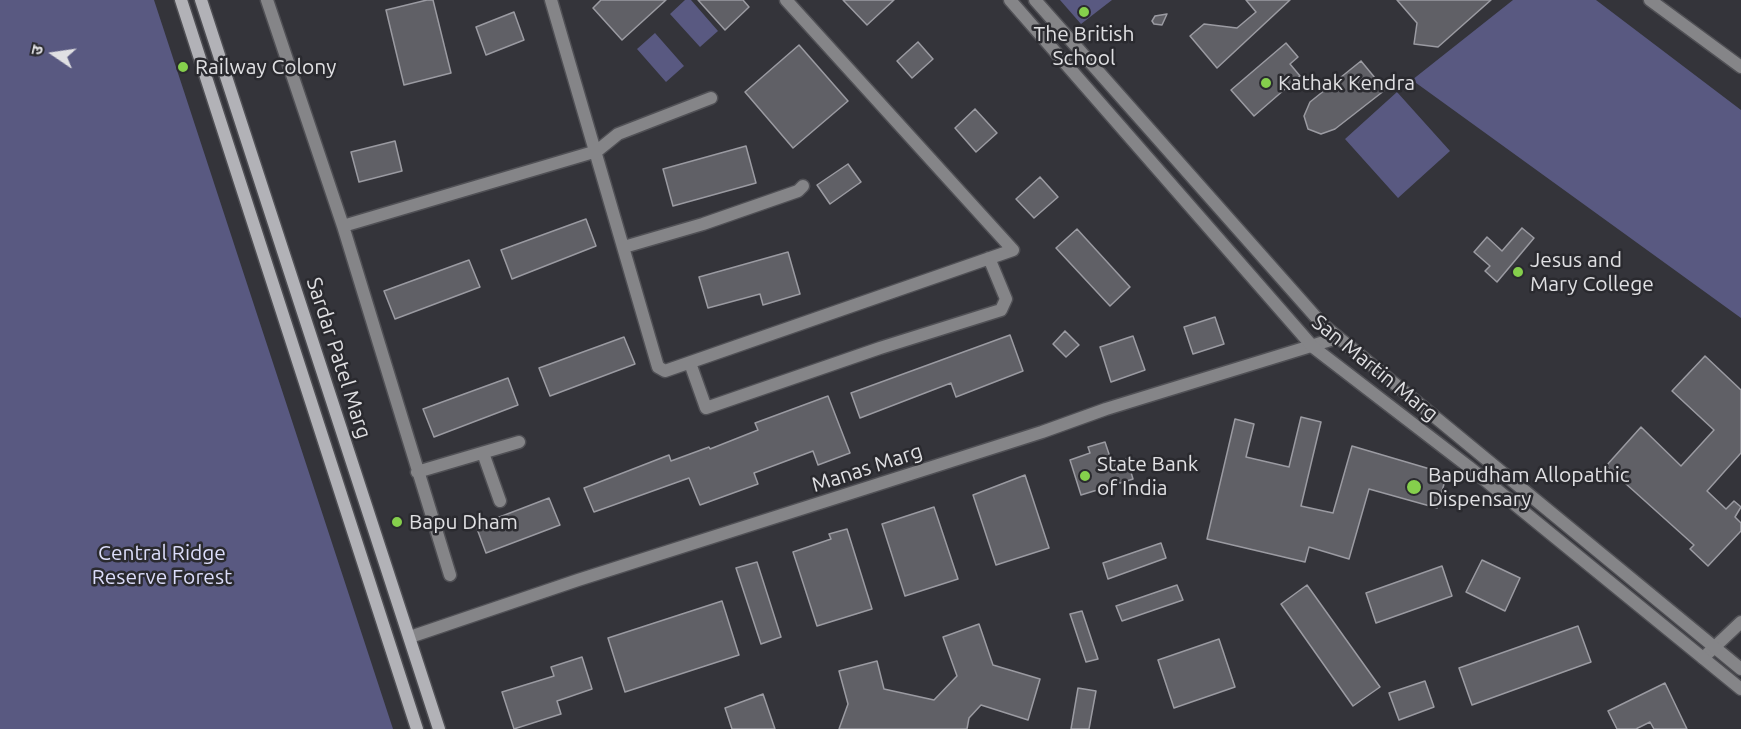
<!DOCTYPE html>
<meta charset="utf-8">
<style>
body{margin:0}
#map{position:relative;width:1741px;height:729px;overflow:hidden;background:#34343a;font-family:Ubuntu,"Noto Sans Devanagari",sans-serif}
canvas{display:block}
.north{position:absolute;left:24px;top:24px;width:60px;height:60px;-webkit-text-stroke:4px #2a2a2f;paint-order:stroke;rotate:283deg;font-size:16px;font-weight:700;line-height:24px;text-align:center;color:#e0e0e3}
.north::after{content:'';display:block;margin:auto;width:21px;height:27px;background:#e0e0e3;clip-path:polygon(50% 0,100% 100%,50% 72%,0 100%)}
</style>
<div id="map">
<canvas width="1741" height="729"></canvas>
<div class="north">उ</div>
</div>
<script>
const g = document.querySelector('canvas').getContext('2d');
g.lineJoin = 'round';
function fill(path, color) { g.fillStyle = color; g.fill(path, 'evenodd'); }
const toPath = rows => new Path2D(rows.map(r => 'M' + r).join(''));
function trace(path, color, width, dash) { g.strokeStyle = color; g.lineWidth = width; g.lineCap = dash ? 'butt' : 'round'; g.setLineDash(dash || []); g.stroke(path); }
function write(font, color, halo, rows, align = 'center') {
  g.font = font + ' Ubuntu,sans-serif'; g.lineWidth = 5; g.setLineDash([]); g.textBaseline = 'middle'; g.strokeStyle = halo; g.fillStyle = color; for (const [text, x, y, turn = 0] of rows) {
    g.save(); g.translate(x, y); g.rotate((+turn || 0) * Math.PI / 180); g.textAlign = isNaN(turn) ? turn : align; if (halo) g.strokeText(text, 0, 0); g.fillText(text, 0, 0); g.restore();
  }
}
fill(toPath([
 [0,0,154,0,393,729,0,729],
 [685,0,691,0,718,31,700,47,670,14],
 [1060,0,1112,0,1081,24],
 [1513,0,1596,0,1741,110,1741,318,1412,80],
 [655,33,684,66,666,82,637,49],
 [1397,92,1450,151,1398,198,1345,139]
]), '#595981');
const building = toPath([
 [427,0,433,0,451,73,404,85,386,10,427,0],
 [601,0,666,0,622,40,593,8,601,0],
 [698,0,743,0,749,7,725,30,698,0],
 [843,0,894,0,867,25,843,0],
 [1246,0,1290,0,1217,68,1190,36,1204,24,1237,28,1256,12,1246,0],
 [1397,0,1491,0,1438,47,1414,44,1417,23,1397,0],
 [514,12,524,40,486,55,476,27,514,12],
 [1167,14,1162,25,1154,24,1152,21,1155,16,1167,14],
 [918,42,933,59,912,78,897,61,918,42],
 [1286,43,1298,57,1290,64,1300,76,1254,116,1231,90,1286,43],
 [799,45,848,101,793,148,745,92,799,45],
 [1361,61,1385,90,1335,129,1321,134,1308,129,1304,116,1310,102,1361,61],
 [975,109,997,133,976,152,955,128,975,109],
 [395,141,402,171,359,182,351,152,395,141],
 [746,146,756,183,673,206,663,169,746,146],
 [848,164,861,182,830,204,817,185,848,164],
 [1040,177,1058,197,1034,218,1016,199,1040,177],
 [586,219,596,246,512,279,501,250,586,219],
 [1522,228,1534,238,1497,282,1485,271,1490,266,1474,252,1487,237,1502,251,1522,228],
 [1077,229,1130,287,1110,306,1056,248,1077,229],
 [788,252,800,294,763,305,760,294,708,308,699,277,788,252],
 [469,260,480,287,395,319,384,291,469,260],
 [1215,317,1224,344,1193,354,1184,327,1215,317],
 [1065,331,1079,345,1066,357,1053,344,1065,331],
 [1010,335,1023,371,956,397,951,383,860,418,851,393,1010,335],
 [1133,336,1145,370,1111,382,1100,347,1133,336],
 [624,337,635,364,550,396,539,368,624,337],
 [1705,356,1741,390,1741,453,1707,491,1726,509,1734,501,1741,507,1735,517,1741,523,1741,531,1708,566,1690,549,1694,545,1606,466,1641,427,1681,466,1714,430,1672,391,1705,356],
 [508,378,518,405,434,437,423,409,508,378],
 [828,396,850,453,818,465,813,451,754,473,758,484,700,505,689,478,594,512,584,488,669,455,671,461,709,447,710,449,758,430,755,423,828,396],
 [1301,417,1321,422,1301,506,1333,513,1352,446,1447,474,1437,508,1369,489,1349,559,1309,547,1305,562,1207,539,1235,419,1254,424,1246,457,1289,467,1301,417],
 [1105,442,1112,463,1127,459,1133,479,1081,495,1070,460,1090,453,1088,447,1105,442],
 [1025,475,1049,548,996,565,973,495,1025,475],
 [549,498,560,525,486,553,476,526,549,498],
 [934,507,958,579,905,596,882,524,934,507],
 [847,529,872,609,817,626,793,552,831,539,829,534,847,529],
 [1161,543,1166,558,1108,579,1103,563,1161,543],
 [1482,560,1520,578,1505,611,1466,592,1482,560],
 [757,562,781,637,761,644,736,568,757,562],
 [1442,566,1452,596,1376,623,1366,593,1442,566],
 [1177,585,1183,600,1122,621,1116,606,1177,585],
 [1307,585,1380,687,1353,706,1281,604,1307,585],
 [722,601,739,655,625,692,608,638,722,601],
 [1082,611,1098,659,1086,662,1070,614,1082,611],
 [979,624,993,665,1040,679,1028,720,981,705,969,718,967,729,839,729,848,704,839,671,877,661,884,689,934,700,957,676,943,637,979,624],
 [1578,626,1591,662,1472,705,1459,668,1578,626],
 [1219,639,1235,687,1174,708,1158,660,1219,639],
 [582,657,592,689,557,701,561,714,514,729,502,692,554,676,551,667,582,657],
 [1425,681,1434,707,1399,720,1389,693,1425,681],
 [1665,683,1687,729,1654,729,1650,722,1636,729,1617,729,1608,711,1665,683],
 [1078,688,1096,691,1089,729,1071,729,1078,688],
 [763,694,775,729,732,729,725,708,763,694]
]);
fill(building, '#606066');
trace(building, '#9b9ba2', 1.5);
const minor = toPath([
 [267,0,343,226,450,575],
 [551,0,658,367,665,371,1013,250,786,0],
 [1650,0,1741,67],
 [343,226,597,151,618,134,711,98],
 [624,247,703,224,798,191,803,186],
 [690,363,706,408,880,348,1001,310,1006,299,989,258],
 [483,453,500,501],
 [417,472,519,442],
 [410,637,578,580,1042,432,1106,409,1337,338],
 [1703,658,1741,622]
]);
const tertiary = toPath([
 [1010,0,1313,347,1469,467,1741,689],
 [1035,0,1322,324,1741,669]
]);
const secondary = toPath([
 [181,0,417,729],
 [201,0,439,729]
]);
trace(minor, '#505055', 15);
trace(tertiary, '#505055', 15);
trace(secondary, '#505055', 15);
trace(minor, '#858588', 12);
trace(tertiary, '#858588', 12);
trace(secondary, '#b2b2b7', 12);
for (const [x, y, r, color] of [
 [1084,12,6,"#85cf4c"],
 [183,67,6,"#85cf4c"],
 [1266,83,6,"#85cf4c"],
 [1518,272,6,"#85cf4c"],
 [1085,476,6,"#85cf4c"],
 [1414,487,8,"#85cf4c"],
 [397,522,6,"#85cf4c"]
]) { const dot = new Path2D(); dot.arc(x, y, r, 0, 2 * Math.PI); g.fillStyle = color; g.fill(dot); trace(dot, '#2a2a2f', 2); }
write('21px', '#e0e0e3', '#2a2a2f', [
 ["The British",1084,34,"center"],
 ["School",1084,58,"center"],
 ["Railway Colony",195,67],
 ["Kathak Kendra",1278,83],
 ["Jesus and",1530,260],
 ["Mary College",1530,284],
 ["State Bank",1097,464],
 ["of India",1097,488],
 ["Bapudham Allopathic",1428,475],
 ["Dispensary",1428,499],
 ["Bapu Dham",409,522]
], 'left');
write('21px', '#e0e0e3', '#2a2a2f', [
 ["Sardar Patel Marg",339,358,72],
 ["San Martin Marg",1375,368,39],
 ["Manas Marg",867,468,-18]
]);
write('21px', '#dcddfa', '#2a2a2f', [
 ["Central Ridge",162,553],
 ["Reserve Forest",162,577]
]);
</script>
